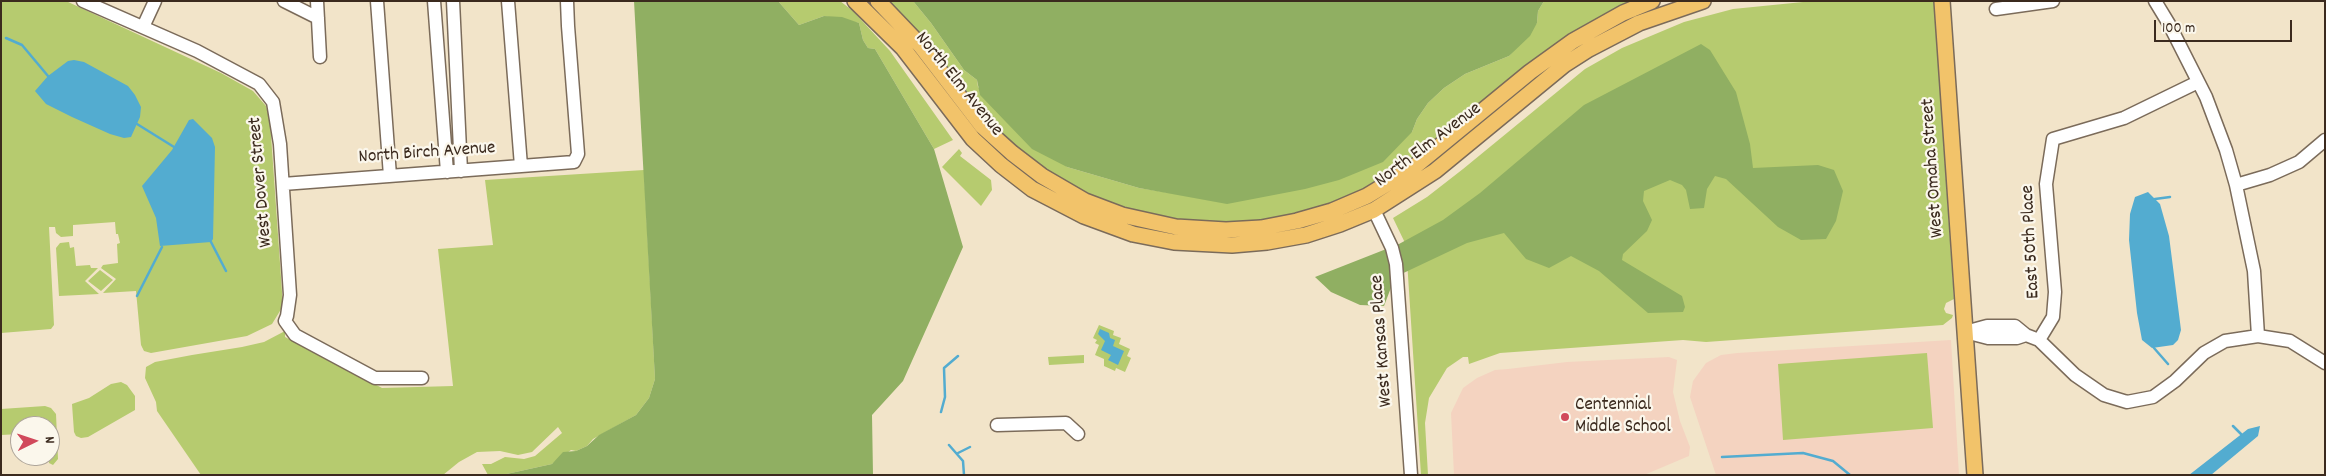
<!DOCTYPE html>
<style>
body{margin:0}
#map{position:relative;width:2326px;height:476px;overflow:hidden;background:#f2e4c9;font-family:Dekko,sans-serif}
canvas{display:block}
.frame{position:absolute;inset:0;border:2px solid #3b2a1e;pointer-events:none}
.north{position:absolute;left:10px;top:416px;width:50px;height:50px;box-sizing:border-box;background:#fbf7ec;border:1px solid #aea59a;border-radius:50%;rotate:86deg;font-size:14px;font-weight:700;line-height:20px;text-align:center;color:#3b2a1e}
.north::after{content:'';display:block;margin:auto;width:18px;height:22px;background:#d1495b;clip-path:polygon(50% 0,100% 100%,50% 72%,0 100%)}
.scale{position:absolute;left:2154px;top:20px;width:138px;height:22px;box-sizing:border-box;border:2px solid #3b2a1e;border-top:0;padding-left:6px;font-size:15px;line-height:18px;white-space:nowrap;color:#3b2a1e;-webkit-text-stroke:4px #fbf7ec;paint-order:stroke}
</style>
<div id="map">
<canvas width="2326" height="476"></canvas>
<div class="frame"></div>
<div class="north">N</div>
<div class="scale">100 m</div>
</div>
<script>
const g = document.querySelector('canvas').getContext('2d');
g.lineJoin = 'round';
function fill(path, color) { g.fillStyle = color; g.fill(path, 'evenodd'); }
const toPath = rows => new Path2D(rows.map(r => 'M' + r).join(''));
function trace(path, color, width, dash) { g.strokeStyle = color; g.lineWidth = width; g.lineCap = dash ? 'butt' : 'round'; g.setLineDash(dash || []); g.stroke(path); }
function write(font, color, halo, rows, align = 'center') {
  g.font = font + ' Dekko,sans-serif'; g.lineWidth = 4.5; g.setLineDash([]); g.textBaseline = 'middle'; g.strokeStyle = halo; g.fillStyle = color; for (const [text, x, y, turn = 0] of rows) {
    g.save(); g.translate(x, y); g.rotate((+turn || 0) * Math.PI / 180); g.textAlign = isNaN(turn) ? turn : align; if (halo) g.strokeText(text, 0, 0); g.fillText(text, 0, 0); g.restore();
  }
}
fill(toPath([
 [1951,340,1959,475,1716,475,1690,397,1693,381,1706,363,1721,355,1737,353],
 [1669,357,1677,360,1673,392,1680,421,1690,447,1689,456,1644,475,1454,475,1451,413,1463,388,1477,378,1495,370,1508,369,1567,362]
]), '#f4d3c0');
fill(toPath([
 [1,1,66,1,221,73,253,91,266,106,270,121,283,306,272,324,247,336,151,353,144,351,141,345,136,291,103,293,116,279,101,268,103,265,118,263,117,244,120,243,118,234,116,234,115,222,73,225,73,236,61,237,56,233,55,227,49,227,54,325,51,329,1,333],
 [778,1,840,1,853,11,890,51,953,140,934,149,875,49,868,48,863,40,859,23,824,16,799,25],
 [889,1,913,1,931,23,964,70,977,80,978,87,1067,167,1139,188,1170,193,1412,132,1417,119,1428,103,1444,88,1465,74,1509,56,1537,23,1538,11,1544,1,1634,1,1586,24,1562,40,1395,173,1379,183,1331,205,1289,216,1285,215,1285,217,1265,221,1217,224,1183,221,1127,209,1100,200,1060,179,1025,156,995,130,969,100,960,87,961,86,958,84,920,34],
 [1813,1,1934,1,1954,299,1946,303,1944,309,1946,313,1953,315,1952,318,1943,325,1706,342,1683,340,1500,353,1469,364,1468,357,1463,357,1447,368,1429,398,1425,423,1428,475,1421,475,1406,245,1393,218,1427,197,1463,169,1585,69,1622,48,1684,22,1733,9],
 [959,149,962,153,960,156,991,180,992,190,981,206,942,167],
 [644,170,655,379,649,398,636,415,593,439,587,446,576,451,571,450,552,464,502,475,488,475,482,464,491,464,505,457,524,459,535,456,562,433,558,427,532,452,518,455,500,451,477,452,459,462,443,475,201,475,157,411,156,402,145,378,146,367,155,362,192,355,242,347,264,342,285,331,285,337,382,388,453,386,438,249,493,245,485,180],
 [69,242,70,248,74,247,76,266,90,265,91,268,98,268,85,281,99,294,59,296,56,248,60,243],
 [100,270,113,280,101,291,88,281],
 [1099,325,1114,331,1113,335,1121,338,1119,344,1130,349,1127,356,1131,358,1125,372,1116,368,1115,371,1104,366,1104,359,1095,355,1099,345,1095,343,1097,340,1093,338],
 [1927,353,1933,428,1783,440,1778,364],
 [1084,355,1084,363,1049,365,1048,357],
 [121,382,127,385,135,396,135,410,88,437,81,438,76,436,74,432,72,404,89,398,111,384],
 [45,406,51,408,56,414,58,459,53,465,49,463,50,426,20,426,20,434,1,435,1,409]
]), '#b6cb6f');
fill(toPath([
 [634,1,778,1,799,25,824,16,842,17,859,23,863,40,868,48,875,49,934,149,963,247,903,381,872,415,873,475,502,475,552,464,563,452,576,451,587,446,599,435,636,415,649,398,655,379],
 [913,1,1544,1,1538,11,1537,23,1530,36,1509,56,1465,74,1444,88,1428,103,1417,119,1412,132,1383,162,1339,180,1305,189,1227,204,1139,188,1067,167,1032,149,980,95,977,80,964,70,931,23],
 [1701,44,1710,50,1736,92,1750,144,1753,168,1818,165,1834,170,1843,191,1836,221,1826,239,1801,240,1778,227,1726,179,1715,176,1707,189,1704,208,1690,209,1686,190,1682,185,1670,180,1644,191,1643,201,1652,220,1647,231,1623,254,1622,260,1682,296,1685,307,1683,312,1648,313,1599,271,1571,256,1549,268,1526,259,1504,233,1467,243,1395,277,1384,306,1360,305,1331,292,1315,277,1399,244,1443,220,1480,193,1584,105]
]), '#90af62');
fill(toPath([
 [74,60,84,62,128,86,135,95,141,107,140,117,131,137,124,138,110,134,72,117,46,104,35,91,48,76,68,61],
 [193,119,212,138,215,147,213,239,211,242,160,246,156,218,142,186,172,150,189,120],
 [2148,192,2160,204,2169,236,2181,330,2178,340,2173,345,2152,348,2142,340,2137,313,2129,240,2130,214,2135,197],
 [1100,329,1109,333,1110,338,1115,340,1113,346,1124,351,1118,365,1108,360,1111,355,1101,350,1105,341,1098,334],
 [2260,426,2258,436,2211,475,2189,475,2248,429]
]), '#53acd0');
trace(toPath([
 [6,38,22,45,48,76],
 [137,124,174,147],
 [2155,199,2170,197],
 [211,242,226,271],
 [137,296,162,247],
 [2154,348,2168,364],
 [941,412,945,397,944,368,958,356],
 [2233,426,2241,434],
 [949,445,963,461,964,475],
 [958,453,970,447],
 [1722,457,1803,453,1833,461,1850,475]
]), '#53acd0', 2.5);
const minor = toPath([
 [83,1,197,51,259,84,273,102,280,144,290,295,287,316,285,321,295,335,375,378,422,378],
 [284,1,318,18],
 [317,1,320,57],
 [377,1,390,176],
 [434,1,447,172],
 [453,1,461,171],
 [508,1,521,166],
 [2155,1,2169,24,2206,97,2226,150,2236,185,2254,271,2258,336],
 [1996,9,2053,1],
 [143,27,155,1],
 [283,184,574,162,578,154,568,26,567,1],
 [2236,185,2270,175,2299,162,2325,140],
 [1374,210,1392,248,1396,264,1411,475],
 [1965,332,1987,326,2015,326,2026,335,2039,340,2075,375,2104,395,2127,402,2153,397,2175,381,2204,353,2225,341,2258,336,2290,341,2325,363],
 [1965,332,1988,338,2017,338,2026,335],
 [2039,340,2053,317,2055,292,2046,184,2053,139,2124,118,2198,82],
 [997,425,1066,423,1078,434]
]);
const major = toPath([
 [855,1,903,48,973,139,1001,165,1032,189,1084,216,1133,234,1174,242,1232,245,1267,242,1306,235,1340,224,1374,210,1435,171,1564,65,1589,49,1639,23,1703,1],
 [878,1,920,45,982,126,1012,153,1042,176,1085,201,1122,215,1176,227,1226,230,1261,228,1297,221,1332,211,1367,196,1413,168,1530,72,1573,41,1623,13,1652,1],
 [1942,1,1975,475]
]);
trace(minor, '#7b6b5a', 15);
trace(major, '#7b6b5a', 18);
trace(minor, '#fff', 12);
trace(major, '#f2c36a', 15);
for (const [x, y, r, color] of [
 [1565,417,5,"#d1495b"]
]) { const dot = new Path2D(); dot.arc(x, y, r, 0, 2 * Math.PI); g.fillStyle = color; g.fill(dot); trace(dot, '#fbf7ec', 2); }
write('19px', '#3b2a1e', '#fbf7ec', [
 ["North Elm Avenue",958,85,51],
 ["North Elm Avenue",1429,146,-37],
 ["North Birch Avenue",427,154,-4],
 ["West Omaha Street",1934,168,-94],
 ["West Dover Street",262,182,-95],
 ["East 50th Place",2032,242,-93],
 ["West Kansas Place",1383,341,-94]
]);
write('19px', '#3b2a1e', '#fbf7ec', [
 ["Centennial",1575,406],
 ["Middle School",1575,428]
], 'left');
</script>
